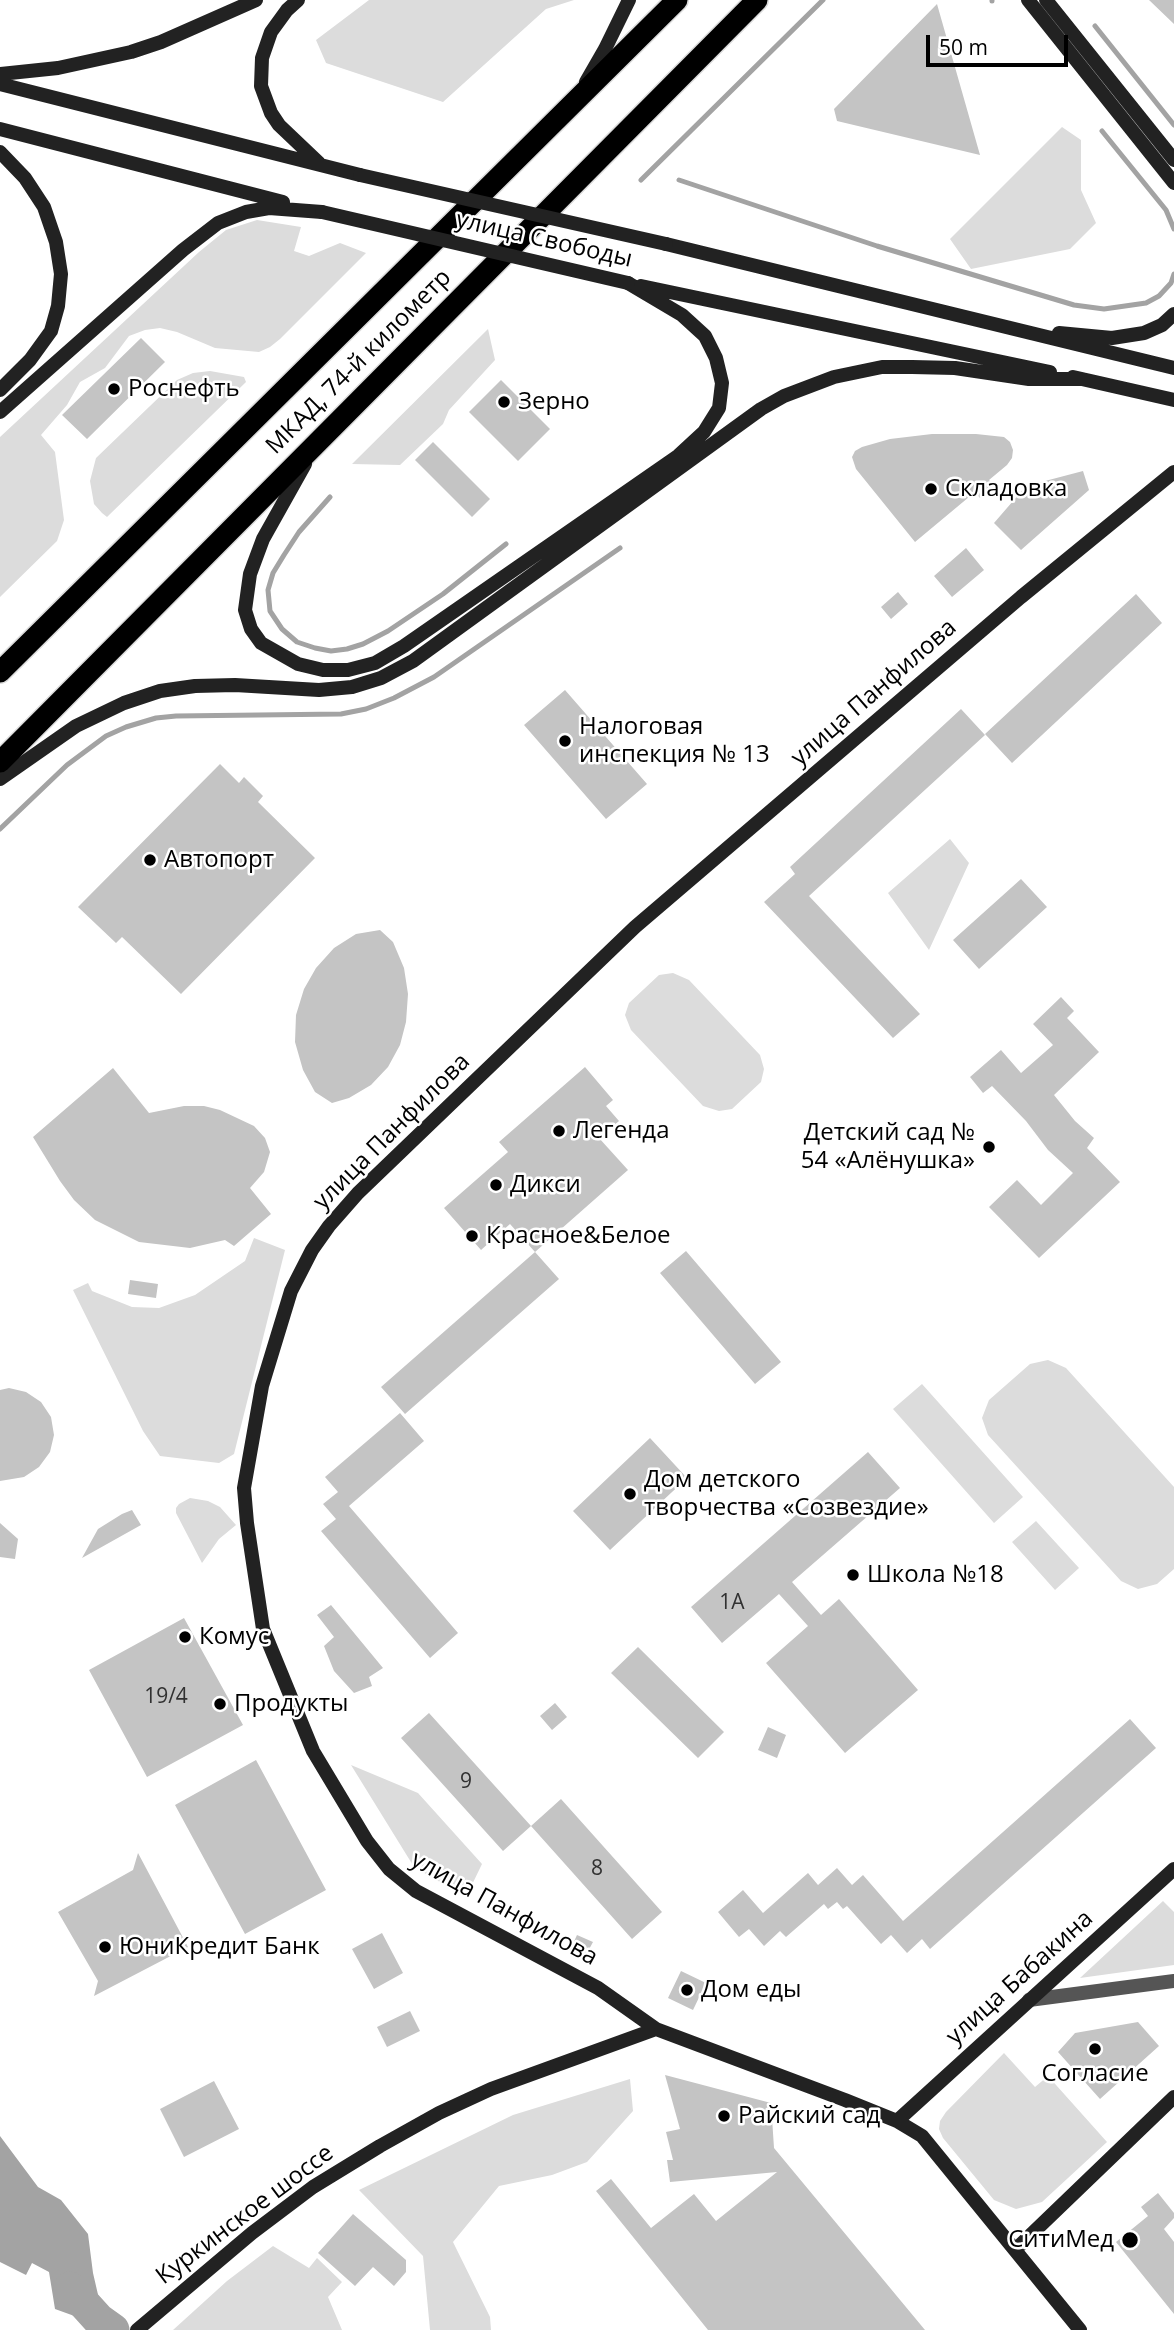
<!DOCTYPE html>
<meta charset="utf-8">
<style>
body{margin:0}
#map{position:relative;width:1174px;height:2330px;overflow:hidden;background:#fff;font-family:"Open Sans",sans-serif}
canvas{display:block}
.scale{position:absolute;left:926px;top:35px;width:142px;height:32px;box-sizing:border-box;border:4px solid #000;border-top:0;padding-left:9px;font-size:21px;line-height:24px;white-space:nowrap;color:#000;-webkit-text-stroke:5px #fff;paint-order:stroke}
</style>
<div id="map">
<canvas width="1174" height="2330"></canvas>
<div class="scale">50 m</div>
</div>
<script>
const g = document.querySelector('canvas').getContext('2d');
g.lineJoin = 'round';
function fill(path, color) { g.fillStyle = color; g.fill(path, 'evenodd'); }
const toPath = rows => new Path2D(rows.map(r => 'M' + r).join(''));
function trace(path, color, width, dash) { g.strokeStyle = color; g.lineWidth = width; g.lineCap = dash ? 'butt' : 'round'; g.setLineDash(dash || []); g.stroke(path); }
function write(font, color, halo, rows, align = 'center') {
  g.font = font + ' "Open Sans",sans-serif'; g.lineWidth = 5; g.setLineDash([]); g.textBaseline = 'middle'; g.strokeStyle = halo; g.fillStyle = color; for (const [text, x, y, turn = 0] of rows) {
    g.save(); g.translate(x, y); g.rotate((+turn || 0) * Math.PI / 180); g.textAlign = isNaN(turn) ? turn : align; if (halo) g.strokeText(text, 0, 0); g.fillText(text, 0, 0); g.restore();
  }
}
fill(toPath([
 [369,0,574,0,546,9,443,102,326,63,316,40],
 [1062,127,1081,140,1081,190,1096,223,1070,249,971,269,950,239],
 [257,220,301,227,294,251,309,256,340,243,366,253,280,339,270,347,259,352,215,348,177,332,160,328,145,330,129,336,105,368,80,382,67,405,41,435,55,452,64,520,57,541,0,597,0,437,199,252,226,230],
 [488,329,495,360,449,410,443,424,400,465,352,464],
 [210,371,244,377,246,382,107,517,102,513,94,504,90,481,96,458,177,380,193,373],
 [950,839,969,863,929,950,888,893],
 [673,973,689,980,760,1055,764,1069,761,1082,732,1109,719,1111,703,1106,631,1030,625,1015,629,1003,659,975],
 [254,1238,285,1250,234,1454,219,1463,160,1456,143,1431,73,1290,88,1283,92,1291,132,1307,159,1308,195,1295,245,1261],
 [1048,1360,1066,1368,1174,1487,1174,1569,1157,1584,1138,1589,1121,1581,988,1435,982,1418,989,1400,1030,1364],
 [922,1384,1023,1497,994,1523,893,1409],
 [190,1498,208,1501,220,1507,236,1525,219,1539,202,1563,176,1513,176,1508,179,1504],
 [1036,1521,1079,1568,1055,1590,1012,1542],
 [351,1765,418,1793,482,1864,466,1897,414,1867],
 [1163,1901,1174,1912,1174,1965,1080,1978],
 [1004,2053,1035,2087,1048,2076,1107,2142,1042,2202,1016,2209,994,2200,943,2138,939,2129,940,2121,946,2112],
 [630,2079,633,2111,587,2162,552,2175,499,2186,453,2242,490,2317,491,2330,430,2330,423,2256,359,2190,513,2115],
 [273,2246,309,2268,317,2258,342,2282,328,2297,342,2330,173,2330,227,2281]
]), '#dcdcdc');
fill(toPath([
 [0,2136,38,2187,61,2200,88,2234,93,2273,102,2312,99,2320,91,2322,55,2309,49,2272,32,2263,26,2275,0,2262]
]), '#a3a3a3');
trace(toPath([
 [992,0,992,1],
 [1095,26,1174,125],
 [1102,131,1166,210,1174,229],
 [641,180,823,0],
 [679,180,877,246,1074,305,1104,309,1146,303,1159,296,1171,283,1174,274],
 [330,497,299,532,284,555,273,573,268,590,270,611,282,629,297,642,315,648,331,651,347,649,363,644,388,631,443,594,506,544],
 [0,829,67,765,106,736,126,727,156,718,176,716,341,714,366,709,394,698,434,677,620,548]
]), '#a3a3a3', 5);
trace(toPath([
 [70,2288,99,2320,113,2330]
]), '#a3a3a3', 33);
fill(toPath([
 [1149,0,1174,0,1174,24],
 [937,4,980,155,837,121,834,109],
 [141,338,165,362,87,439,62,415],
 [501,380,550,429,518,461,469,412],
 [932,434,976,434,1004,437,1010,442,1013,450,1012,458,1007,465,989,480,994,486,980,498,975,492,915,542,856,469,852,457,855,451,862,447,890,439],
 [433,442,490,499,472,517,415,460],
 [1083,471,1089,490,1021,550,994,523,1026,486],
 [966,548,984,570,952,597,934,576],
 [898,592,908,604,891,619,881,607],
 [1136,594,1162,623,1012,763,985,734],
 [565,690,647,784,606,819,524,725],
 [961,709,985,735,809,896,920,1014,893,1038,764,902,795,874,790,867],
 [220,764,239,783,244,777,263,796,258,802,315,858,181,994,122,937,116,943,78,907],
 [1021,879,1047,907,979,969,953,940],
 [380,930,393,942,404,968,408,994,406,1022,400,1045,388,1067,371,1085,349,1098,332,1103,315,1092,303,1070,295,1042,296,1015,304,989,316,968,334,948,356,934],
 [1061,997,1074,1011,1067,1018,1099,1052,1054,1095,1075,1121,1094,1138,1087,1148,1120,1182,1039,1258,989,1207,1017,1180,1041,1205,1073,1173,1048,1150,1026,1121,992,1086,983,1093,970,1077,1001,1050,1021,1073,1053,1045,1033,1024],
 [585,1067,613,1100,606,1106,619,1121,599,1138,628,1170,535,1252,510,1224,481,1250,444,1208,508,1152,499,1142],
 [113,1068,149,1113,184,1106,204,1106,220,1110,254,1126,265,1138,270,1152,264,1172,250,1188,271,1214,234,1246,225,1240,190,1248,139,1242,95,1220,74,1200,60,1181,33,1137],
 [686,1251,781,1362,755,1384,660,1273],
 [535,1252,559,1279,405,1414,381,1387],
 [130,1280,158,1284,156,1298,128,1294],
 [9,1388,26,1392,41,1402,51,1417,54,1435,50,1452,39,1467,24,1477,0,1481,0,1390],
 [400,1413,424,1441,349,1506,458,1633,430,1658,321,1531,336,1519,323,1504,338,1492,325,1477],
 [650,1438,687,1478,610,1550,573,1511],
 [868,1452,900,1488,792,1582,821,1615,839,1599,918,1690,845,1753,766,1663,808,1626,779,1594,722,1643,691,1607],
 [132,1510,141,1525,82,1558,98,1529,122,1514],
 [0,1523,18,1539,15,1559,0,1557],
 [331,1605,383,1668,369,1677,372,1686,354,1693,334,1671,324,1646,334,1637,317,1615],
 [184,1618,243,1725,147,1777,89,1670],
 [638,1647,724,1732,698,1758,611,1673],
 [555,1703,567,1717,552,1730,540,1716],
 [429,1713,531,1826,503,1851,401,1738],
 [1130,1719,1156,1748,930,1949,922,1939,907,1953,891,1935,881,1944,847,1906,843,1909,837,1902,828,1909,824,1904,786,1937,780,1931,764,1946,749,1929,739,1937,718,1912,743,1890,763,1913,808,1873,818,1885,837,1868,852,1885,863,1875,903,1921],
 [768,1727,786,1735,777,1758,758,1750],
 [256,1760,326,1890,245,1934,175,1805],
 [561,1799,662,1912,632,1939,531,1826],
 [138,1853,188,1947,94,1996,98,1981,58,1912,133,1870],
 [382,1933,403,1973,374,1989,352,1949],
 [577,1935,593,1942,586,1955,571,1948],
 [681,1971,706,1983,693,2010,668,1998],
 [410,2011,420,2031,387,2047,377,2027],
 [1138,2022,1159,2046,1100,2099,1058,2052,1075,2033],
 [665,2075,771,2103,774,2148,925,2330,708,2330,596,2191,611,2179,651,2228,694,2194,716,2221,777,2172,670,2182,667,2160,673,2160,666,2132,680,2129],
 [214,2081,239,2129,184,2157,160,2109],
 [1158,2193,1174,2213,1174,2218,1164,2229,1174,2242,1174,2314,1116,2242,1148,2216,1141,2207],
 [353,2214,406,2260,406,2272,394,2286,373,2267,355,2286,318,2253]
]), '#c4c4c4');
const highway = toPath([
 [0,672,677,0],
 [0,762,757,0]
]);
trace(highway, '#dbdbdb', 24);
trace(toPath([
 [1029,2000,1174,1981]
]), '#555', 14);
trace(toPath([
 [298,0,287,10,271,32,262,58,261,86,271,113,279,125,319,163],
 [1028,0,1174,183],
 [1046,0,1174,160],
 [0,74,58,68,131,52,161,42,256,0],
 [586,82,605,49,629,0],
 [0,84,360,175],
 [0,129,283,202],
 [0,152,25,178,44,207,56,242,61,274,58,306,51,331,30,360,0,390],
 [666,244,1174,368],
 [641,286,1050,372],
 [1059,333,1112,338,1144,333,1162,325,1174,314],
 [1073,377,1174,400],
 [0,412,183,250,218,223,246,212,269,208,322,212],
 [305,464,263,539,250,574,245,610,251,629,261,643,298,664,323,670,348,670,375,663,404,646,678,456,704,432,719,408,722,383,716,358,705,336,682,315,628,283],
 [0,779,76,726,124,703,160,691,195,686,235,685,319,690,352,687,381,678,413,661,761,409,784,396,834,377,882,367,912,367,955,368,1029,379,1082,379],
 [897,2121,1174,1869],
 [1016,2249,1174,2097],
 [137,2330,252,2233,313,2187,380,2146,439,2113,491,2089,656,2029],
 [1080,2330,922,2136,897,2121,845,2100,656,2029,598,1988,416,1891,389,1869,367,1841,313,1751,263,1629,247,1523,244,1488,262,1386,291,1291,312,1250,329,1226,358,1193,635,927,1021,597,1174,472]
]), '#222', 14);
trace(highway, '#000', 21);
trace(toPath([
 [360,175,666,244],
 [322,212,628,283]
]), '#222', 14);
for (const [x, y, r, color] of [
 [114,389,7,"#000"],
 [504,402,7,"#000"],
 [931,489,7,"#000"],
 [565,741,7,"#000"],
 [150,860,7,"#000"],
 [559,1131,7,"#000"],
 [989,1147,7,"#000"],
 [496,1185,7,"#000"],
 [472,1236,7,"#000"],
 [630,1494,7,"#000"],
 [853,1575,7,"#000"],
 [185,1637,7,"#000"],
 [220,1704,7,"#000"],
 [105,1947,7,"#000"],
 [687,1990,7,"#000"],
 [1095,2049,7,"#000"],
 [724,2116,7,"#000"],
 [1130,2240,9,"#000"]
]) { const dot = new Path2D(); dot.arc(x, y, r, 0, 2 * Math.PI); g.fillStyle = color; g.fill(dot); trace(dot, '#fff', 2.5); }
write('21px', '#313131', null, [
 ["1А",732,1603],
 ["19/4",166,1697],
 ["9",466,1782],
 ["8",597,1869]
]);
write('24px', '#000', '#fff', [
 ["улица Свободы",544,240,13],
 ["МКАД, 74-й километр",359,362,-45],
 ["улица Панфилова",874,693,-41],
 ["улица Панфилова",392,1132,-45],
 ["улица Панфилова",504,1909,29],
 ["улица Бабакина",1020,1978,-42],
 ["Куркинское шоссе",245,2215,-37]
]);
write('24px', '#000', '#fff', [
 ["Роснефть",128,389],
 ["Зерно",518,402],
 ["Складовка",945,489],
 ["Налоговая",579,727],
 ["инспекция № 13",579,755],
 ["Автопорт",164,860],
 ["Легенда",573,1131],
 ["Детский сад №",975,1133,"right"],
 ["54 «Алёнушка»",975,1161,"right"],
 ["Дикси",510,1185],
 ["Красное&Белое",486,1236],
 ["Дом детского",644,1480],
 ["творчества «Созвездие»",644,1508],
 ["Школа №18",867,1575],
 ["Комус",199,1637],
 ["Продукты",234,1704],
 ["ЮниКредит Банк",119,1947],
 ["Дом еды",701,1990],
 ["Согласие",1095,2074,"center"],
 ["Райский сад",738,2116],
 ["СитиМед",1114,2240,"right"]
], 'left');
</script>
